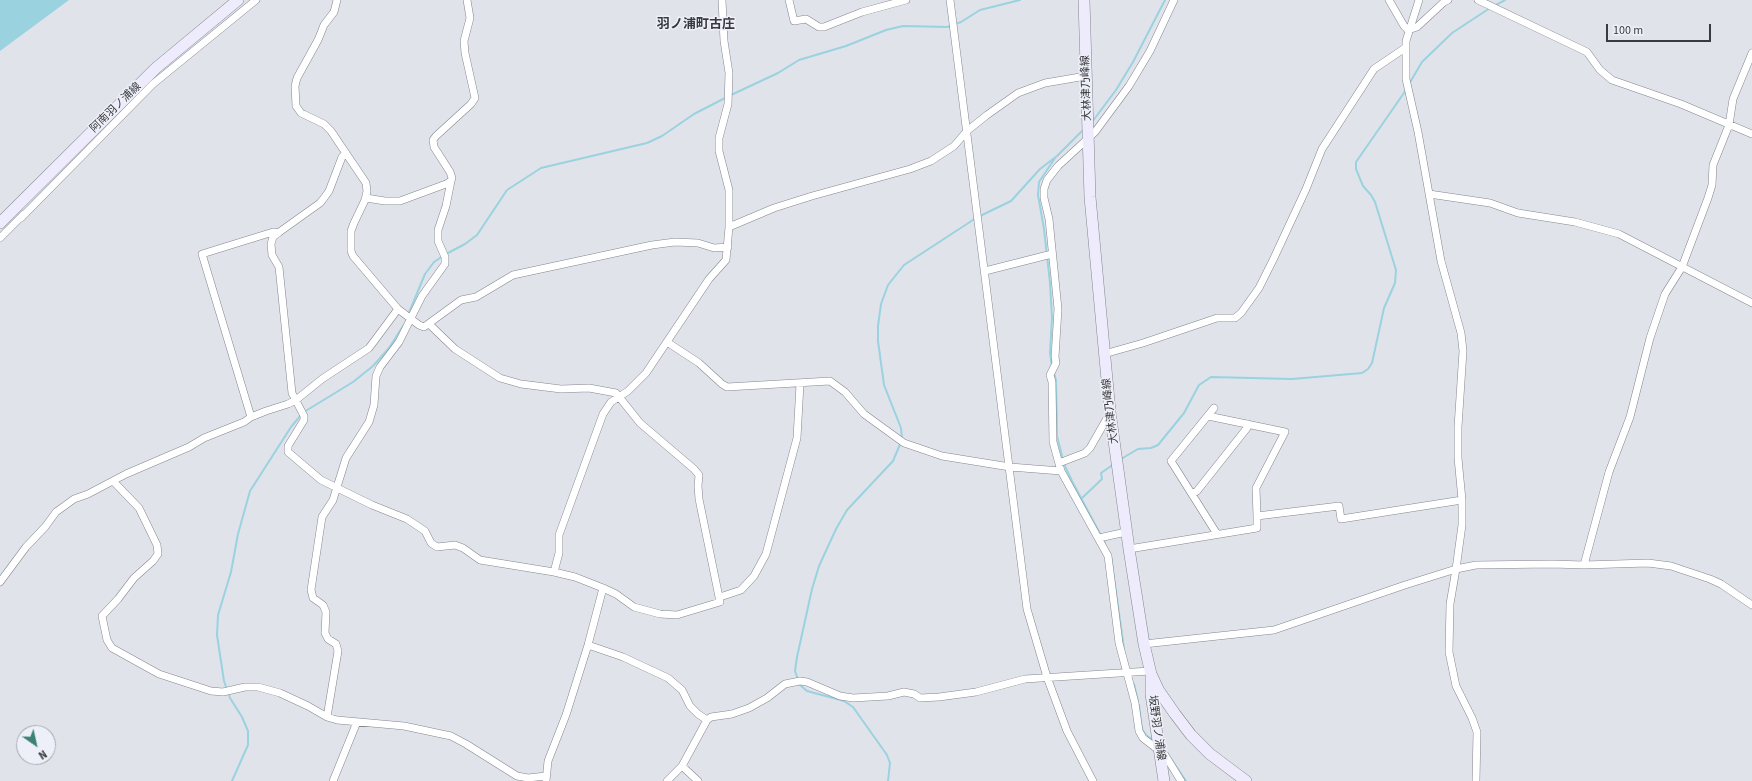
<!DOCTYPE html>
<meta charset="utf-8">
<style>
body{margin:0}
#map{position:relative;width:1752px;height:781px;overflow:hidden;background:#e1e3eb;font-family:"Source Sans 3",sans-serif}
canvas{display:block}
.north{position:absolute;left:16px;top:725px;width:40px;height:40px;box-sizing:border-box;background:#eef0f9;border:1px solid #a6a7ae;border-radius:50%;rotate:146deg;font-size:11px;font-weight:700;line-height:16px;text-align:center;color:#393a3d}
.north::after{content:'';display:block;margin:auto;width:14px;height:18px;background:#3c8175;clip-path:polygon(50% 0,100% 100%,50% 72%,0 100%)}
.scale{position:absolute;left:1606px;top:24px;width:105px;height:18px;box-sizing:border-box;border:2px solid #393a3d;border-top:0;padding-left:5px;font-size:12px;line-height:14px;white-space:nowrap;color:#393a3d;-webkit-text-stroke:3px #eef0f9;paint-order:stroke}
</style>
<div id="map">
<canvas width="1752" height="781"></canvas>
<div class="north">N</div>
<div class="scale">100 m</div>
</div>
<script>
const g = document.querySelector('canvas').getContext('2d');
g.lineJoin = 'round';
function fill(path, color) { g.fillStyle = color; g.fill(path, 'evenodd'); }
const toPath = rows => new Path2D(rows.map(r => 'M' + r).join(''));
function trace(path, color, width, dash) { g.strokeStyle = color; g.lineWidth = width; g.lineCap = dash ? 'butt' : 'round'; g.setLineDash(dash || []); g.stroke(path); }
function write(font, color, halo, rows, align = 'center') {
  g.font = font + ' "Source Sans 3","Noto Sans JP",sans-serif'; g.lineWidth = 3; g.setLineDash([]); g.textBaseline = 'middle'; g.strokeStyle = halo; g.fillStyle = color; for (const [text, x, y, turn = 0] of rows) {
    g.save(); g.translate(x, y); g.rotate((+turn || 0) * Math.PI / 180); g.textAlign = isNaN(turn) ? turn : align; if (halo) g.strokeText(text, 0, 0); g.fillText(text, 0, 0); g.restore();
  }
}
fill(toPath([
 [0,0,69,0,0,51]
]), '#9ad2df');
trace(toPath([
 [1494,6,1505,0],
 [1409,84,1422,62,1452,33,1490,8],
 [731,95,778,73,799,60,846,46,886,30,903,26,947,27,961,22,980,10,1020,0],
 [1092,122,1116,90,1133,62,1165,0],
 [980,216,1011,201,1040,169,1057,156,1084,129],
 [446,254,465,244,477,235,507,190,541,168,647,143,662,136,694,114,727,97],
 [408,315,425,274,434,262,443,256],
 [1052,367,1050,353,1052,318,1050,283,1044,229,1038,195,1039,182,1055,158],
 [1054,373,1056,380,1057,436,1063,460],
 [304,412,353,382,373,366,389,348,403,326],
 [902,438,901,428,884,385,878,341,878,326,881,304,888,285,904,265,976,218],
 [1121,459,1138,449,1151,448,1158,445,1184,413,1199,385,1211,377,1292,379,1362,373,1368,369,1372,363,1384,308,1395,283,1396,270,1375,202,1371,195,1363,186,1356,169,1356,162,1406,90],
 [1064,464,1072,481,1105,543],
 [1081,499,1102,479,1101,473,1114,464],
 [1111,556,1124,649],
 [1134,684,1138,701],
 [1139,705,1142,729,1146,735,1153,740],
 [1163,747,1186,781],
 [232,781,248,745,248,731,242,717,230,698,224,681,217,635,218,615,231,572,238,534,250,491,291,427,301,415],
 [888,781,890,763,887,755,853,707,844,701,807,691,800,685,795,671,797,657,812,589,819,566,836,529,847,510,893,461,901,442]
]), '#9ad2df', 2);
const minor = toPath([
 [337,0,334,12,324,25,318,40,297,78,295,86,296,106,301,113,324,124,331,131,366,183,367,191,365,200,354,223,351,231,351,251,353,256,398,309,419,325,424,327,461,300,476,297,513,275,652,245,675,242,698,243,714,248,728,247],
 [789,0,794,21,806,19,819,27,824,27,862,12,906,0],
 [950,0,1027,609,1047,677,1067,731,1093,781],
 [1174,0,1150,51,1129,86,1095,132,1058,166,1047,180,1044,189,1044,198,1049,219,1058,309,1055,357,1056,363,1050,375,1052,382,1053,442,1061,471,1108,556,1119,643,1135,703,1139,731,1143,738,1165,755,1181,781],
 [1389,0,1404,26,1408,30],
 [1419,0,1406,41,1406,79,1418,132,1441,261,1461,333,1463,351,1458,427,1458,458,1462,500,1462,525,1456,569,1450,604,1449,652,1456,686,1472,718,1477,732,1476,781],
 [1478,0,1587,52,1600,70,1612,80,1681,104,1752,134],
 [1408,30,1417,27,1444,2,1448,0],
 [346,153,342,157,329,191,324,198,320,203,278,233,273,237,271,244,272,255,279,267,292,393,304,416,304,420,288,446,288,452,321,480,372,505,407,519,425,531,431,543,437,547,455,545,463,548,480,560,554,572,575,577,603,588,616,594,634,607,660,614,677,615,720,602,699,499,698,486,699,475,694,469,640,423,616,393,589,388,561,389,521,384,500,378,455,349,429,324],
 [1429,194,1490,203,1518,213,1575,222,1619,234,1752,303],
 [366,198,385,201,400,201,446,184,451,181,452,178,450,172,434,147,433,140,436,136,471,104,475,98,465,53,464,41,470,18,467,0],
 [21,218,153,84,256,0],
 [729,227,774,208,812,196,910,169,931,161,954,146,967,131,987,115,1018,93,1045,83,1086,76],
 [278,233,273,232,202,254,251,417,266,411,288,404,296,400,322,379,369,348,398,309],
 [0,238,24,214],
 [985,271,1052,254],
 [667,342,699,363,722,384,727,387,830,381,845,392,864,414,904,443,942,456,1010,467,1061,471],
 [1104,354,1143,343,1217,318,1235,318,1241,313,1259,288,1273,260,1306,189,1322,149,1374,69,1405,48],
 [1214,408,1171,461,1217,534],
 [1208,416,1285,432,1256,488,1257,516],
 [1059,463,1085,453,1090,448,1110,413],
 [113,481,139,508,157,545,158,554,153,561,134,578,118,599,102,616,107,640,112,648,159,674,211,691,223,692,245,687,258,687,280,693,308,706,327,717,337,720,404,726,451,736,466,744,517,776,528,778,546,776],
 [1192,494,1197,491,1247,428,1248,424],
 [1099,538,1126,532],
 [1129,549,1257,528,1257,516,1339,506,1341,519,1462,500],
 [1584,565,1609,472,1630,417,1650,338,1665,294,1682,267,1708,198,1712,185,1713,165,1729,125,1733,99,1752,53],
 [554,572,559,553,559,535,603,414,611,402,628,391,646,373,709,279,726,260,729,227,729,190,719,151,719,138,728,104,729,73,724,41,722,0],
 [0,582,26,547,45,527,56,512,74,499,88,494,126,474,189,447,204,438,244,422,251,417],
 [720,597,741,590,754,576,766,554,797,438,800,384],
 [1144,644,1274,630,1405,585,1456,569,1476,565,1552,564,1584,565,1648,563,1671,566,1710,579,1721,584,1752,605],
 [588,645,623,657,668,678,682,690,690,706,698,714,707,720],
 [327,717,338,651,336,644,328,639,325,633,326,612,323,605,313,598,311,590,322,517,333,500,346,458,369,422,374,405,376,376,380,367,399,342,422,296,445,264,445,257,438,241,438,230,446,206,451,181],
 [333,781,357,722],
 [546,781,548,761,566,715,588,645,603,588],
 [667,781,682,766],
 [698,781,682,766,707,720,711,717,732,714,749,708,767,698,785,684,800,681,807,682,840,696,853,698,888,696,904,692,914,694,920,698,939,697,976,692,1025,679,1150,671]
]);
const secondary = toPath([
 [1084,0,1090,197,1110,412,1129,549,1144,644,1151,674,1159,691,1175,714,1191,735,1210,754,1246,781],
 [0,223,156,68,238,0],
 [1151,677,1151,694,1164,781]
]);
trace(minor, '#84868e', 8);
trace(secondary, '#84868e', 12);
trace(minor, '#fff', 7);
trace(secondary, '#edebfc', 11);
write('11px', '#393a3d', '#eef0f9', [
 ["大林津乃峰線",1087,88,-92],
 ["阿南羽ノ浦線",116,108,-44],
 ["大林津乃峰線",1111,411,-97],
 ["坂野羽ノ浦線",1156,728,82]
]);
write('bold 13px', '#393a3d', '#eef0f9', [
 ["羽ノ浦町古庄",696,25]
]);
</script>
